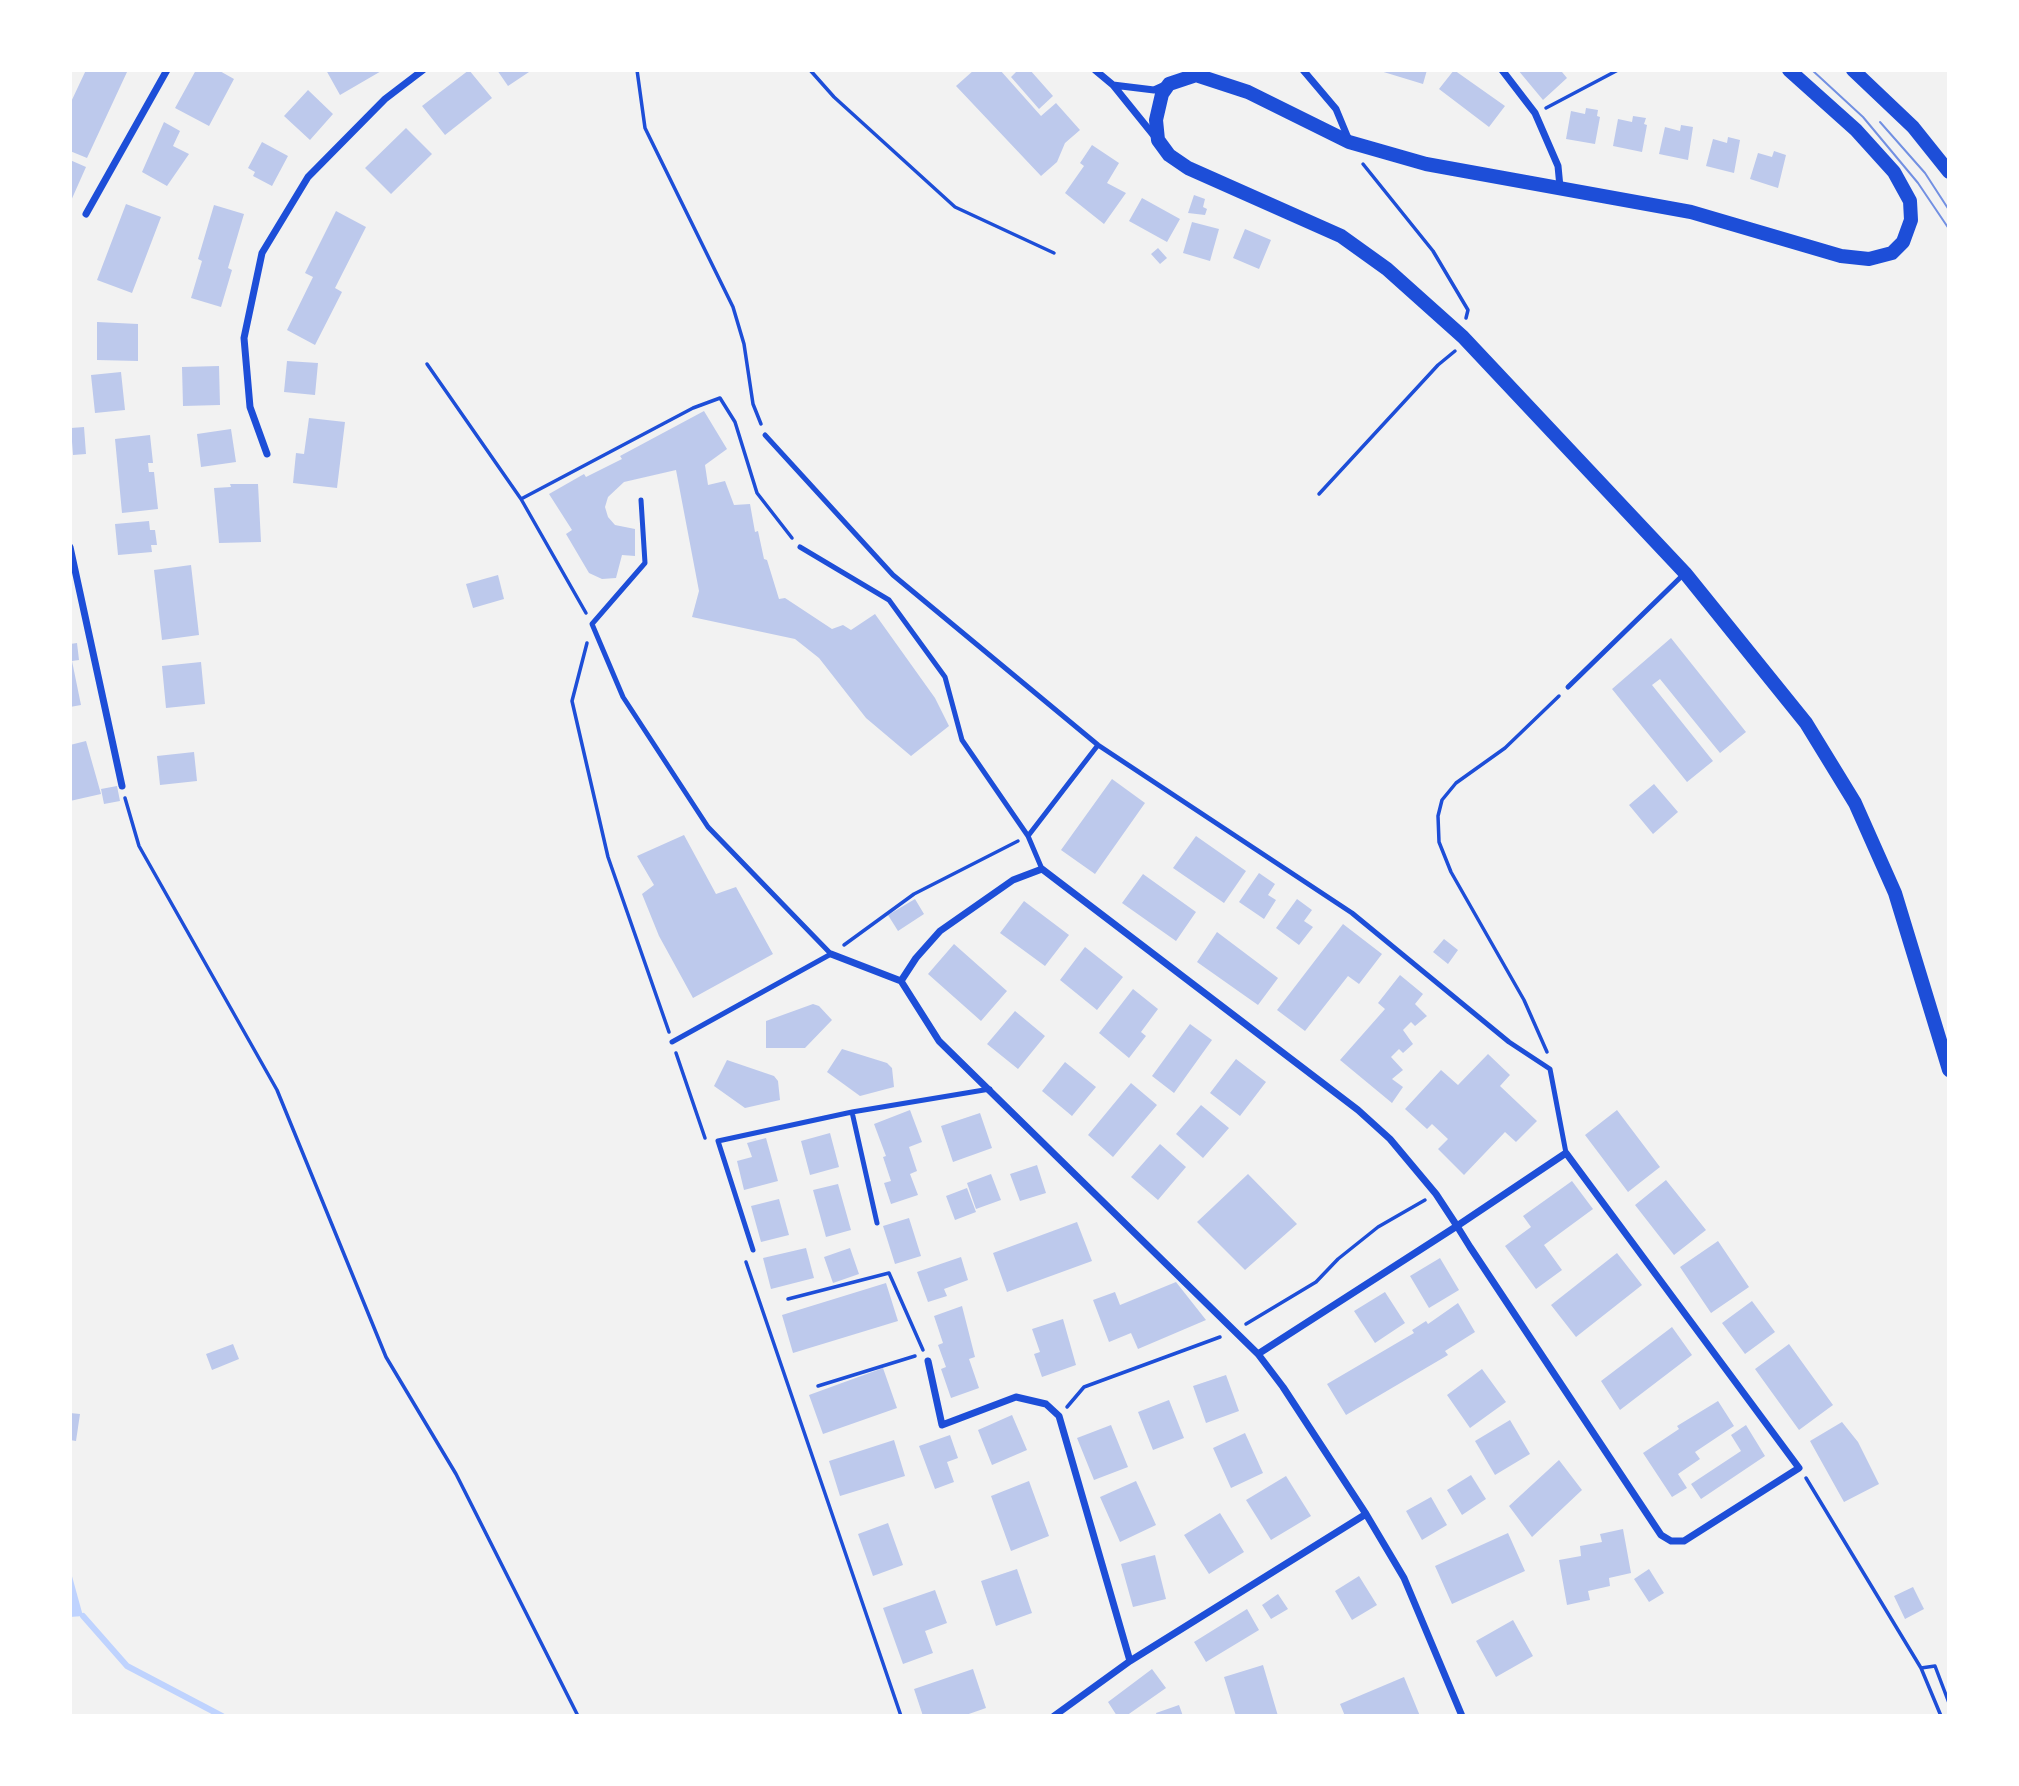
<!DOCTYPE html>
<style>
body{margin:0}
#map{position:relative;width:2019px;height:1786px;overflow:hidden;background:#f2f2f2;font-family:Ubuntu,sans-serif}
canvas{display:block}
.frame{position:absolute;inset:0;border:72px solid #fff;pointer-events:none}
</style>
<div id="map">
<canvas width="2019" height="1786"></canvas>
<div class="frame"></div>
</div>
<script>
const g = document.querySelector('canvas').getContext('2d');
g.lineJoin = 'round';
function fill(path, color) { g.fillStyle = color; g.fill(path, 'evenodd'); }
const toPath = rows => new Path2D(rows.map(r => 'M' + r).join(''));
function trace(path, color, width, dash) { g.strokeStyle = color; g.lineWidth = width; g.lineCap = dash ? 'butt' : 'round'; g.setLineDash(dash || []); g.stroke(path); }
fill(toPath([
 [70,1569,83,1616,70,1617]
]), '#bfd3fe');
trace(toPath([
 [83,1616,127,1666,222,1716]
]), '#bfd3fe', 6);
fill(toPath([
 [86,70,127,72,87,158,70,151,70,104],
 [196,70,218,70,234,79,209,126,175,108],
 [326,70,383,70,340,95],
 [469,70,492,98,445,135,422,106],
 [497,70,532,70,508,86],
 [974,70,1000,70,1041,116,1056,103,1080,130,1065,143,1057,162,1041,176,956,86],
 [1018,70,1030,70,1053,96,1039,109,1011,77],
 [1377,70,1427,70,1423,84],
 [1454,70,1505,106,1489,127,1439,89],
 [1518,70,1564,70,1562,72,1567,78,1543,100],
 [308,90,333,114,310,140,284,116],
 [1586,108,1598,110,1597,116,1600,117,1595,144,1566,139,1571,111,1585,114],
 [1633,116,1646,118,1644,124,1647,125,1642,152,1613,146,1618,119,1632,122],
 [164,122,180,131,173,146,189,154,167,186,142,172],
 [1681,125,1693,127,1688,160,1659,154,1665,127,1680,131],
 [406,128,432,154,391,194,365,168],
 [1728,137,1740,140,1734,173,1706,166,1713,139,1727,143],
 [262,142,288,156,272,186,253,176,255,172,248,168],
 [1092,145,1119,163,1107,183,1126,193,1104,224,1065,193,1084,166,1080,163],
 [1774,151,1786,155,1778,188,1750,179,1758,153,1772,157],
 [70,160,86,167,70,203],
 [1194,195,1205,199,1203,207,1207,209,1205,215,1188,213],
 [1142,198,1180,219,1167,242,1129,221],
 [126,204,161,217,132,293,97,280],
 [214,205,244,214,228,268,232,270,221,307,191,298,202,261,198,259],
 [336,211,366,227,335,288,342,292,315,345,287,330,313,277,305,273],
 [1192,222,1219,229,1210,261,1183,253],
 [1245,229,1271,240,1259,269,1233,258],
 [1158,248,1167,258,1160,264,1151,254],
 [97,322,138,324,138,361,97,360],
 [287,361,318,363,315,395,284,392],
 [219,366,220,405,183,406,182,367],
 [121,372,125,410,95,413,91,375],
 [704,411,727,449,705,465,708,485,725,481,734,505,750,504,755,532,758,531,764,559,767,560,779,599,785,598,832,629,843,625,851,630,875,614,935,698,949,726,911,756,866,718,819,658,795,639,692,617,699,591,676,470,624,482,608,497,605,507,608,517,615,525,635,529,635,556,622,555,616,578,602,579,589,573,566,534,572,530,549,494,584,474,586,477,622,459,620,456],
 [309,418,345,422,337,488,293,483,296,453,304,454],
 [84,427,86,454,73,455,71,428],
 [231,429,236,462,201,467,197,434],
 [150,435,153,463,148,463,149,472,154,472,158,509,122,513,115,439],
 [230,484,258,484,261,542,219,543,214,488,231,487],
 [149,521,150,530,155,530,157,545,151,545,152,552,118,555,115,524],
 [191,565,199,635,162,640,154,570],
 [498,575,504,599,473,608,466,584],
 [1671,638,1746,732,1720,753,1660,679,1652,685,1713,761,1687,782,1612,689],
 [77,643,79,660,72,661,81,705,70,707,70,644],
 [201,662,205,704,166,708,162,666],
 [86,741,101,794,70,801,70,745],
 [194,752,197,781,160,785,157,756],
 [1112,779,1145,803,1095,874,1061,850],
 [1654,784,1678,812,1653,834,1629,805],
 [117,786,120,801,104,804,101,789],
 [684,835,716,894,736,887,773,954,693,998,659,936,642,894,654,885,637,856],
 [1196,836,1246,871,1224,903,1173,868],
 [1259,873,1275,884,1268,895,1276,900,1264,919,1239,902],
 [1143,874,1196,912,1176,941,1122,903],
 [915,899,924,914,898,931,888,915],
 [1297,899,1312,910,1304,921,1313,927,1299,945,1276,928],
 [1024,901,1069,935,1045,966,1000,933],
 [1343,924,1382,954,1359,984,1348,976,1305,1031,1277,1010],
 [1217,932,1278,978,1258,1005,1197,962],
 [1444,939,1458,950,1448,964,1433,952],
 [954,944,1007,991,981,1021,928,974],
 [1085,947,1123,977,1097,1010,1060,980],
 [1400,975,1423,994,1415,1004,1427,1016,1415,1026,1411,1022,1403,1030,1413,1044,1403,1053,1399,1049,1391,1057,1403,1070,1392,1079,1403,1087,1392,1103,1340,1060,1385,1009,1378,1003],
 [1133,989,1158,1009,1141,1032,1146,1036,1129,1058,1099,1033],
 [813,1004,819,1006,832,1020,805,1048,766,1048,766,1021],
 [1015,1011,1045,1036,1018,1069,987,1044],
 [1190,1024,1212,1040,1174,1093,1152,1076],
 [842,1049,887,1063,892,1068,894,1087,860,1096,827,1072],
 [1488,1054,1510,1075,1500,1086,1537,1121,1516,1142,1505,1132,1464,1175,1438,1149,1448,1139,1432,1124,1427,1129,1405,1109,1441,1070,1458,1085],
 [1236,1059,1266,1082,1240,1116,1210,1093],
 [727,1060,774,1076,778,1081,780,1100,745,1108,714,1086],
 [1065,1062,1096,1087,1072,1116,1042,1091],
 [1131,1083,1157,1105,1113,1157,1088,1135],
 [1201,1105,1229,1128,1203,1158,1176,1134],
 [910,1110,922,1142,909,1147,917,1171,910,1174,918,1195,891,1204,884,1183,891,1181,883,1157,886,1156,874,1124],
 [1617,1110,1660,1167,1628,1192,1585,1135],
 [980,1113,992,1148,953,1162,941,1126],
 [830,1133,839,1167,810,1175,801,1141],
 [766,1138,778,1181,744,1190,737,1161,752,1157,747,1143],
 [1160,1144,1186,1167,1158,1200,1131,1177],
 [1037,1165,1046,1193,1020,1201,1010,1174],
 [991,1174,1001,1200,976,1209,967,1183],
 [1248,1174,1297,1224,1245,1270,1197,1222],
 [1666,1180,1706,1230,1674,1255,1635,1205],
 [1572,1181,1593,1209,1544,1245,1562,1270,1536,1289,1505,1246,1531,1227,1523,1216],
 [838,1184,851,1230,826,1237,813,1190],
 [967,1188,976,1212,955,1220,946,1196],
 [779,1199,789,1235,761,1242,751,1206],
 [909,1218,921,1256,895,1264,883,1226],
 [1077,1222,1092,1261,1007,1292,993,1253],
 [1718,1241,1749,1287,1711,1313,1680,1267],
 [806,1248,814,1278,771,1289,763,1258],
 [850,1248,859,1274,833,1283,824,1257],
 [1617,1253,1642,1285,1576,1337,1551,1305],
 [961,1257,968,1280,944,1289,947,1296,928,1302,917,1272],
 [1440,1258,1459,1290,1429,1308,1410,1276],
 [1176,1282,1206,1320,1138,1349,1131,1333,1109,1342,1093,1300,1115,1292,1120,1305],
 [886,1283,898,1321,793,1353,782,1315],
 [1385,1292,1405,1323,1375,1343,1354,1311],
 [1752,1301,1775,1332,1745,1354,1722,1323],
 [1458,1303,1475,1332,1445,1351,1448,1355,1346,1415,1327,1384,1414,1333,1412,1330,1426,1321,1428,1324],
 [962,1306,975,1357,969,1359,979,1388,951,1398,941,1369,946,1367,938,1345,943,1343,934,1316],
 [1063,1319,1076,1365,1042,1377,1034,1354,1040,1352,1032,1329],
 [1672,1327,1692,1355,1620,1410,1601,1381],
 [233,1344,239,1359,212,1370,206,1354],
 [1789,1344,1833,1405,1799,1430,1755,1369],
 [883,1368,897,1408,823,1434,809,1395],
 [1482,1369,1506,1402,1470,1428,1447,1395],
 [1226,1375,1239,1411,1206,1423,1193,1386],
 [1169,1400,1184,1438,1153,1450,1138,1412],
 [1718,1401,1734,1426,1695,1452,1700,1459,1678,1474,1687,1488,1672,1497,1643,1453,1679,1429,1677,1426],
 [70,1413,80,1414,76,1441,70,1440],
 [1012,1415,1027,1450,992,1465,978,1430],
 [1510,1420,1530,1454,1495,1475,1475,1441],
 [1842,1422,1858,1442,1879,1484,1844,1502,1810,1441],
 [1111,1425,1128,1467,1094,1480,1077,1438],
 [1746,1425,1765,1456,1701,1499,1691,1484,1741,1451,1731,1435],
 [1245,1433,1263,1473,1231,1488,1213,1448],
 [950,1435,958,1458,947,1462,954,1482,935,1489,919,1446],
 [894,1440,905,1476,840,1496,829,1461],
 [1559,1460,1582,1490,1532,1537,1509,1506],
 [1471,1475,1486,1499,1462,1515,1447,1490],
 [1286,1476,1311,1516,1271,1540,1246,1500],
 [1029,1481,1049,1536,1011,1551,991,1496],
 [1136,1481,1156,1525,1120,1542,1100,1497],
 [1431,1497,1447,1525,1422,1540,1406,1511],
 [1220,1513,1244,1552,1209,1574,1184,1535],
 [888,1523,903,1565,873,1576,858,1534],
 [1623,1529,1631,1573,1609,1578,1610,1586,1588,1591,1590,1600,1567,1605,1559,1560,1581,1556,1580,1546,1602,1542,1600,1534],
 [1508,1533,1525,1571,1452,1604,1435,1566],
 [1155,1555,1166,1599,1133,1607,1121,1564],
 [1017,1569,1032,1613,996,1626,981,1581],
 [1649,1569,1664,1593,1649,1602,1634,1579],
 [1359,1576,1377,1605,1352,1620,1335,1591],
 [1913,1587,1924,1609,1905,1619,1894,1596],
 [935,1590,947,1623,925,1631,933,1653,903,1664,883,1608],
 [1278,1594,1288,1609,1271,1619,1262,1605],
 [1247,1609,1259,1630,1206,1662,1194,1642],
 [1513,1620,1533,1656,1496,1677,1476,1641],
 [1263,1665,1278,1716,1236,1716,1224,1677],
 [973,1669,986,1708,963,1716,923,1716,914,1689],
 [1152,1669,1166,1688,1126,1716,1117,1716,1108,1702],
 [1404,1677,1420,1716,1345,1716,1340,1704],
 [1179,1705,1183,1716,1157,1716,1156,1713]
]), '#bdc9ec');
trace(toPath([
 [637,70,645,128,733,307,744,344,753,404,761,424],
 [810,70,834,97,955,207,1054,253],
 [1546,108,1618,70],
 [1363,164,1433,251,1468,310,1466,318],
 [427,364,521,499,586,613],
 [1319,494,1438,365,1455,351],
 [521,499,693,408,720,398,735,422,757,493,792,538],
 [587,643,572,701,608,857,669,1032],
 [125,798,139,846,277,1090,386,1357,456,1474,578,1716],
 [844,945,914,894,1018,841],
 [1547,1052,1524,1000,1451,872,1439,842,1438,816,1442,800,1456,783,1505,748,1559,696],
 [676,1053,705,1138],
 [746,1262,901,1716],
 [788,1299,889,1273,923,1350],
 [1246,1324,1316,1282,1338,1259,1378,1227,1425,1200],
 [818,1386,915,1356],
 [1067,1407,1084,1387,1220,1337],
 [1806,1478,1921,1668,1941,1716],
 [1921,1668,1935,1666,1949,1703]
]), '#1d4ed8', 3.5);
trace(toPath([
 [765,435,893,575,1098,745,1352,913,1509,1042,1550,1069,1566,1153],
 [641,500,645,563,592,624,623,697,708,827,831,954,672,1042],
 [800,547,889,600,945,677,962,740,1028,836,1042,869],
 [1568,687,1685,573],
 [1028,836,1098,745],
 [852,1112,877,1223],
 [753,1250,718,1141,852,1112,990,1089]
]), '#1d4ed8', 5);
trace(toPath([
 [1095,70,1113,85,1155,137],
 [1303,70,1336,109,1348,138],
 [1502,70,1535,113,1558,166,1560,187],
 [1113,85,1154,90,1165,85],
 [86,214,167,70],
 [267,454,250,407,244,338,262,253,308,177,385,99,423,70],
 [70,547,122,786],
 [831,954,901,981,939,1041,1258,1354,1283,1387,1366,1514,1404,1578,1462,1716],
 [901,981,916,958,940,931,1013,880,1042,869,1358,1110,1390,1139,1436,1194,1457,1226,1470,1247,1661,1535,1671,1541,1684,1541,1799,1468,1566,1153,1457,1226,1258,1354],
 [928,1361,942,1425,1016,1397,1046,1404,1059,1416,1130,1661],
 [1054,1716,1130,1661,1366,1514]
]), '#1d4ed8', 7);
trace(toPath([
 [1789,70,1856,130,1894,172,1910,201,1911,220,1903,242,1892,253,1869,259,1841,256,1691,212,1426,164,1349,142,1248,92,1196,75,1169,84,1162,94,1156,120,1158,140,1169,155,1188,168,1341,236,1387,269,1463,337,1685,573,1806,723,1855,803,1895,893,1949,1070],
 [1853,70,1913,127,1949,172]
]), '#1d4ed8', 14);
trace(toPath([
 [1812,70,1863,117,1918,183,1949,229],
 [1880,122,1925,173,1949,210]
]), '#7290e2', 2);
</script>
